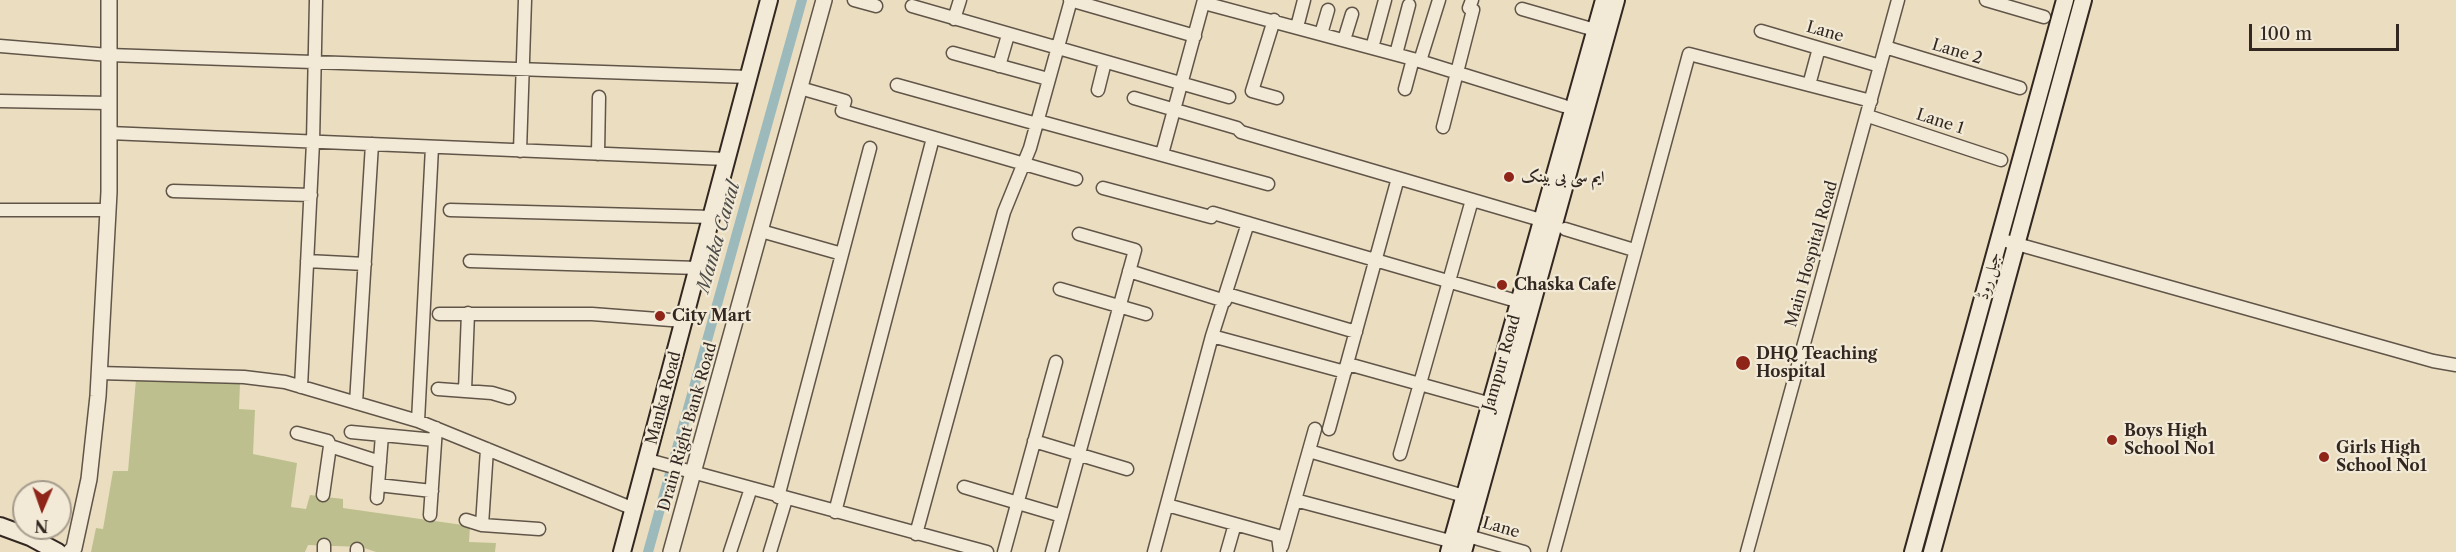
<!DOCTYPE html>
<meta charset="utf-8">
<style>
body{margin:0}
#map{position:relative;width:2456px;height:552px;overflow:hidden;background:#ebdec0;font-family:"Libre Caslon Text",serif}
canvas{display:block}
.north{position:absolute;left:12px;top:480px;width:60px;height:60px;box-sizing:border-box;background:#f2ead6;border:2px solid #a69c8e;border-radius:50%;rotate:182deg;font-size:16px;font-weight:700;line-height:24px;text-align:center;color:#332721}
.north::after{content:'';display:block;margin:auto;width:21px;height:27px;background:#8f2418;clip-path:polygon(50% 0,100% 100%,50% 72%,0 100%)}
.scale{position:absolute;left:2249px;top:24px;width:150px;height:27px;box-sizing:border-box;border:3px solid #332721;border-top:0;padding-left:8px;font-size:18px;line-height:21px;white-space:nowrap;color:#332721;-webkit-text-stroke:4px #f2ead6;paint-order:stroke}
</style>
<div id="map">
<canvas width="2456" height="552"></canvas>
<div class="north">N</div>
<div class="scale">100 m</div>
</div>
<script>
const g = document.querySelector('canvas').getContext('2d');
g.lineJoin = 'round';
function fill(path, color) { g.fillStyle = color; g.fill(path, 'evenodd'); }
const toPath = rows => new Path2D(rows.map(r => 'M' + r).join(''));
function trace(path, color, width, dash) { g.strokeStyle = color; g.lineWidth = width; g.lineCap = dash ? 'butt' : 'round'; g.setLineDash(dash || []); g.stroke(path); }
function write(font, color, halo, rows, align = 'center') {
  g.font = font + ' "Libre Caslon Text",Amiri,serif'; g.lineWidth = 4.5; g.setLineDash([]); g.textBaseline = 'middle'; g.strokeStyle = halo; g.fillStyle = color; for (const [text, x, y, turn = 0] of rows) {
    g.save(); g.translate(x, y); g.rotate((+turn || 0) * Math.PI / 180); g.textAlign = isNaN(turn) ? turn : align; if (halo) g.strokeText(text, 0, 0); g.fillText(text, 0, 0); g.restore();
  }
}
fill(toPath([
 [136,379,240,384,239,409,255,410,253,454,297,463,291,507,306,509,310,495,343,499,343,508,470,526,469,542,496,543,495,552,376,552,361,547,308,545,305,552,91,552,96,528,103,529,113,471,128,471]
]), '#bdc08e');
trace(toPath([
 [648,552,802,0]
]), '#9cbabc', 10);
const minor = toPath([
 [854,0,876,6],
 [1070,0,1195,36],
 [1986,0,2044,17],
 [1204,3,1413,59,1564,106],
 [912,6,1229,97],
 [1522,9,1595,30],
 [954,19,960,0],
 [1274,20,1252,91,1277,98],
 [1297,27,1304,0],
 [1761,31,1880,66],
 [1321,34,1328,10],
 [1344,40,1352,14],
 [0,46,109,55,749,77],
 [1885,47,2020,88],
 [1372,48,1385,0],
 [953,53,1048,79],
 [1396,54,1409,5],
 [1420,61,1439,0],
 [999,66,1008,35],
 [897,85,1037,124],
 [1809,85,1819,48],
 [800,88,845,101,842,111,859,116,1076,179],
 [1405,89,1413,59],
 [1098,90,1105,62],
 [1134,98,1237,128,1241,132,1534,218],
 [0,101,109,103],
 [1868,116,2001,160],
 [1038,121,1268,184],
 [1443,127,1473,10,1469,8,1472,0],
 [109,133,726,159],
 [520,151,525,0],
 [598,154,599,97],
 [1162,154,1204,0],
 [1103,188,1211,217,1213,213,1513,300],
 [173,191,311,195],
 [0,210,108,210],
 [450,210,712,217],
 [1565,229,1634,250],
 [761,231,842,254],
 [1999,239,2433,361,2456,365],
 [307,261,365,264],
 [470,261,698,268],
 [1129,271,1225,301],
 [1060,289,1146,314],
 [1227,294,1356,332],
 [439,314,592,314,684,321],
 [1212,336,1345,372],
 [1348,364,1484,402],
 [99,373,244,377,285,382,418,421,634,509],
 [301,387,313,142,316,0],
 [438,389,492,393,509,398],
 [465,390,468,313],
 [356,403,372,144],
 [418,421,432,147],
 [1329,429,1398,178],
 [351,432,435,440],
 [297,433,328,441,330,446,380,462],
 [1034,441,1127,469],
 [1309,451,1464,496],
 [1400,454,1472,200],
 [648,460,987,552],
 [378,485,432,491],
 [964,487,1062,516],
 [323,495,330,446],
 [778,497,870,148],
 [377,498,382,435],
 [1295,500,1446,540,1468,536,1524,552],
 [1167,505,1278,536,1280,552],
 [835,512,933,138],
 [430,515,436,428],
 [466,520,482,525,539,529],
 [482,525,487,449],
 [916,534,1004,212,1030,148,1071,0],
 [1282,546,1315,429],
 [324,552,324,545],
 [357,552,357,549],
 [730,552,751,488],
 [770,552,786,499],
 [1004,552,1056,362],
 [1052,552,1135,250,1079,234],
 [1154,552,1212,336,1248,223],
 [1227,552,1235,524],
 [1554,552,1689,54,1871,101],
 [1747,552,1898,0]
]);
const tertiary = toPath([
 [70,552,74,548,89,479,98,396,109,192,109,0],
 [671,552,824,0]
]);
const secondary = toPath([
 [0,526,30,537,58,552],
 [622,552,769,0],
 [1449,552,1604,0],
 [1463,552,1616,0],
 [1913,552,2065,0],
 [1932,552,2083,0]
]);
trace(minor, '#615549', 15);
trace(tertiary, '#615549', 18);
trace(secondary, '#332721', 20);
trace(minor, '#f2ead6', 12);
trace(tertiary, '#f2ead6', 15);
trace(secondary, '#f2ead6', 16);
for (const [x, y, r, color] of [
 [1509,177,6,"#8f2418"],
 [1502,285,6,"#8f2418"],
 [660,316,6,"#8f2418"],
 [1743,363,8,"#8f2418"],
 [2112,440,6,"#8f2418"],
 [2324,457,6,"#8f2418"]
]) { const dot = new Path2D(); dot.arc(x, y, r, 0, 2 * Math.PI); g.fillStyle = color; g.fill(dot); trace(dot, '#f2ead6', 2); }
write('16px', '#332721', '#f2ead6', [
 ["Lane",1825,32,16],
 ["Lane 2",1957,52,17],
 ["Lane 1",1940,122,18],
 ["Main Hospital Road",1812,254,-74],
 ["جیل روڈ",1989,276,-75],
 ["Jampur Road",1502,363,-74],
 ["Manka Road",664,398,-75],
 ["Drain Right Bank Road",688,427,-74],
 ["Lane",1501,528,16]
]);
write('bold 16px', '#332721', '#f2ead6', [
 ["ایم سی بی بینک",1521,177],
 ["Chaska Cafe",1514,285],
 ["City Mart",672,316],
 ["DHQ Teaching",1756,354],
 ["Hospital",1756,372],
 ["Boys High",2124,431],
 ["School No1",2124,449],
 ["Girls High",2336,448],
 ["School No1",2336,466]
], 'left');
write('italic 18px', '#4d4c48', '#f2ead6', [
 ["Manka Canal",719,237,-74]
]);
</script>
